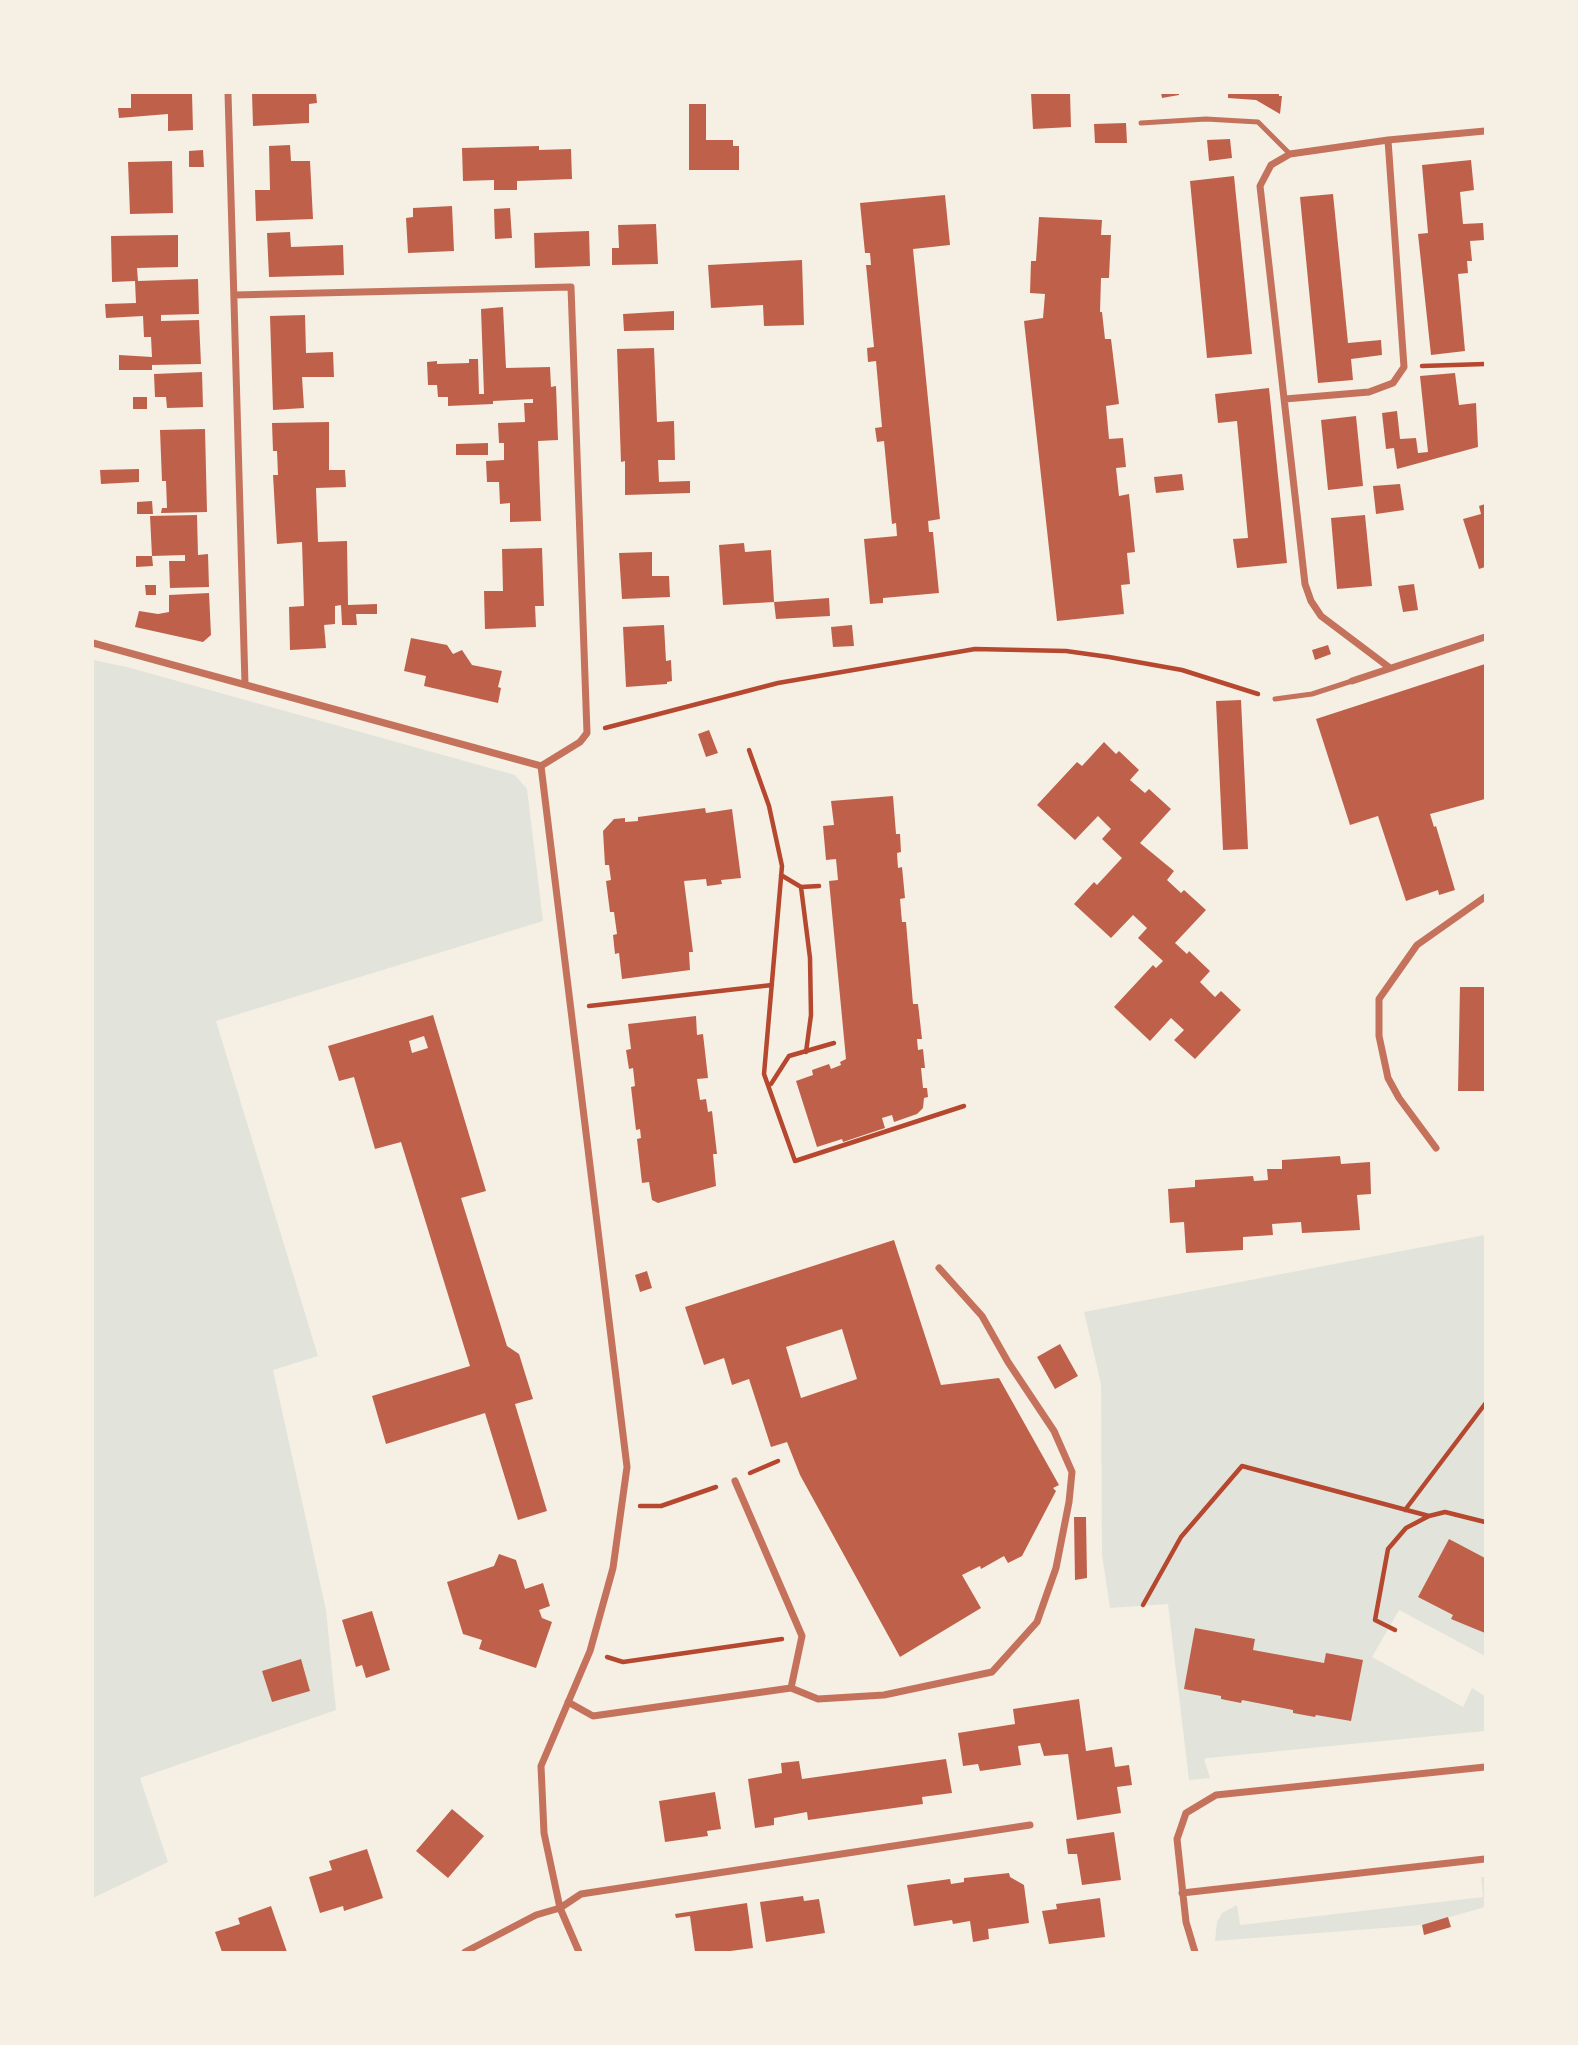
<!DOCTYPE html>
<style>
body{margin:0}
#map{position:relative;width:1578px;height:2045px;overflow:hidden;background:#f6efe4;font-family:"Sofia Sans Condensed",sans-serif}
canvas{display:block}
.frame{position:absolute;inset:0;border:94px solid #f6efe4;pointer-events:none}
</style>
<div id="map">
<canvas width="1578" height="2045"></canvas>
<div class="frame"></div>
</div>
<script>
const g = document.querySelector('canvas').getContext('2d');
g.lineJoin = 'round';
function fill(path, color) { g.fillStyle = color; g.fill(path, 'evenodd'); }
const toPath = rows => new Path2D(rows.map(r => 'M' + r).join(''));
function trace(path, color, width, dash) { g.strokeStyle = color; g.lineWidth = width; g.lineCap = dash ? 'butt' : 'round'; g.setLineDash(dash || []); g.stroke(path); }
fill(toPath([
 [93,660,127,667,515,775,527,789,543,921,216,1021,318,1356,273,1370,326,1610,336,1710,140,1778,168,1862,93,1898],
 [1485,1235,1485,1656,1399,1610,1372,1657,1463,1707,1472,1688,1485,1696,1485,1731,1208,1758,1204,1759,1210,1778,1189,1780,1168,1604,1110,1608,1102,1555,1101,1384,1084,1312],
 [1481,1877,1485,1877,1485,1907,1422,1925,1215,1941,1217,1922,1222,1913,1237,1905,1240,1925,1483,1897]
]), '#e2e4dc');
fill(toPath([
 [131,93,192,93,193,130,168,131,168,114,119,118,118,108,131,108],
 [252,93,316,93,317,103,309,104,309,123,253,126],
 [1031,93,1070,93,1071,127,1033,129],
 [1161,93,1179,93,1179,95,1162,98],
 [1228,93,1279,93,1279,96,1282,96,1280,114,1256,100,1228,98],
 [689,104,706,104,706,140,733,140,733,146,739,146,739,170,689,170],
 [1126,123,1127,143,1095,143,1094,124],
 [1230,139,1232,158,1209,161,1207,140],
 [290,145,291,161,310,161,313,219,256,221,255,190,270,190,269,146],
 [539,146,539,150,571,149,572,179,517,181,517,190,494,190,494,180,463,181,462,148],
 [203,150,204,167,189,167,189,151],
 [1471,160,1474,190,1460,192,1463,224,1483,223,1484,240,1470,241,1472,261,1467,261,1468,273,1458,274,1465,351,1431,355,1418,234,1428,233,1422,165],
 [172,161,173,213,130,214,128,162],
 [1234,176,1252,354,1207,358,1190,181],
 [1333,194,1348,343,1381,340,1382,355,1351,359,1353,380,1318,383,1300,197],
 [945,195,950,245,913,249,940,519,928,521,929,532,933,532,939,593,883,598,883,603,870,604,864,539,897,536,896,523,892,524,884,441,877,442,875,428,882,427,876,361,868,362,867,348,874,347,866,265,871,265,870,253,865,253,860,203],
 [452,206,454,251,408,253,406,218,413,217,413,208],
 [510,208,512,238,495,239,494,209],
 [1039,217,1102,220,1101,235,1111,235,1109,278,1101,278,1100,312,1102,312,1105,339,1111,339,1119,404,1106,406,1109,439,1123,438,1126,467,1116,468,1119,496,1129,494,1135,552,1127,553,1130,584,1121,585,1124,614,1057,621,1024,321,1043,318,1045,294,1030,293,1031,261,1036,261],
 [656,224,658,264,612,265,612,248,619,248,618,225],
 [589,231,590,266,535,268,534,233],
 [290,232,291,247,343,245,344,275,269,277,267,233],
 [178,235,178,267,137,268,138,281,198,279,199,314,161,315,161,321,199,320,201,364,152,365,152,370,119,370,119,355,152,357,151,337,144,337,143,316,106,318,105,304,136,303,135,281,112,282,111,236],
 [802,260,804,325,764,326,763,305,711,308,708,265],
 [503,307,506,368,550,367,551,387,556,386,558,440,538,441,541,521,510,522,510,503,500,504,499,482,487,482,486,461,504,460,504,443,499,443,498,423,525,422,524,403,533,403,533,399,493,401,493,404,448,406,448,397,438,397,437,385,428,385,427,362,437,361,437,364,469,363,469,359,478,359,479,394,484,394,481,309],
 [674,311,674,330,624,331,623,314],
 [305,315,306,353,333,352,334,377,302,377,304,408,273,410,270,316],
 [654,348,657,422,674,421,675,460,658,460,659,482,690,481,690,493,625,495,625,461,621,462,617,349],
 [202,372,203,407,167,408,166,397,155,397,154,374],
 [1455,373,1459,405,1476,403,1478,447,1397,469,1394,448,1386,449,1382,413,1397,411,1400,439,1416,438,1418,453,1428,452,1420,376],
 [1269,388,1287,563,1237,568,1233,539,1248,538,1237,421,1218,423,1215,394],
 [133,397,147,397,147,409,133,409],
 [1356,416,1363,486,1328,490,1321,420],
 [329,422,329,470,345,470,346,487,316,488,318,542,347,541,348,605,377,604,377,614,356,614,357,625,342,625,341,605,335,606,335,624,324,625,326,648,290,650,289,607,304,606,302,542,277,544,273,475,278,475,277,451,273,451,272,423],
 [205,429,207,512,161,513,162,508,167,508,166,481,162,481,160,430],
 [488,443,488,455,456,455,456,444],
 [139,469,139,482,101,484,100,470],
 [1182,474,1184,490,1156,493,1154,477],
 [1400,484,1404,510,1376,514,1373,486],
 [152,501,153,514,137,514,137,502],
 [1485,504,1485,567,1479,569,1463,519,1481,514,1479,506],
 [197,515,198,555,208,554,209,587,170,588,169,561,185,561,185,555,152,556,150,516],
 [1365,515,1372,586,1337,589,1331,518],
 [744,543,745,552,771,550,774,602,723,605,719,545],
 [542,548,544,606,535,606,536,627,485,629,484,591,503,591,502,549],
 [652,552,652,576,669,576,670,597,622,599,619,553],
 [136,556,152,556,153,566,136,567],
 [1414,584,1418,610,1403,612,1398,586],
 [145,585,156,585,156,595,146,595],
 [209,593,211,635,203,642,135,627,139,611,158,614,169,612,169,595],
 [829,598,830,616,776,619,774,602],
 [664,625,666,661,671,660,672,681,667,682,667,684,626,687,623,627],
 [852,625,854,646,833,647,831,627],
 [411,638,447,645,453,654,462,650,472,665,502,671,498,687,501,688,498,703,424,686,426,676,404,671],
 [1328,645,1331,654,1315,660,1312,650],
 [1485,664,1485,799,1430,814,1434,827,1436,826,1455,890,1439,895,1438,890,1406,901,1378,816,1350,825,1316,719],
 [1241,700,1248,849,1223,850,1216,701],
 [709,730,718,753,706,757,698,734],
 [1104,742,1116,754,1119,751,1139,770,1130,780,1145,793,1149,789,1171,809,1140,843,1174,871,1167,880,1181,893,1184,890,1206,910,1175,943,1187,954,1189,951,1210,971,1200,982,1215,997,1221,991,1241,1010,1195,1059,1174,1040,1184,1030,1171,1018,1150,1041,1114,1007,1153,965,1156,968,1163,961,1138,938,1147,928,1133,915,1111,938,1074,904,1094,882,1097,885,1122,858,1102,839,1111,829,1098,816,1075,840,1037,805,1077,762,1082,766],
 [893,796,896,834,900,834,901,852,897,853,898,868,902,867,905,898,900,899,902,922,906,922,913,1004,918,1004,922,1039,917,1039,918,1050,923,1049,925,1068,921,1068,923,1088,927,1088,928,1097,924,1098,923,1108,917,1114,894,1122,892,1115,882,1118,885,1128,843,1142,842,1139,817,1147,796,1081,813,1075,812,1070,829,1064,831,1069,841,1065,840,1062,846,1059,829,881,838,880,836,859,826,860,823,826,834,825,831,801],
 [705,808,706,813,732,809,741,878,721,880,722,884,707,886,706,879,684,881,693,952,689,952,690,970,622,979,619,953,615,954,613,935,617,934,614,912,610,912,606,881,611,880,609,865,605,865,603,831,614,819,625,818,625,822,638,821,638,817],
 [1460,987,1485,987,1485,1091,1458,1091],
 [433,1015,486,1191,461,1198,507,1346,519,1354,533,1399,515,1404,547,1511,518,1520,485,1413,386,1444,372,1396,470,1366,401,1142,375,1149,354,1077,339,1081,328,1046],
 [424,1036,428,1048,412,1053,409,1041],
 [696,1016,697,1035,703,1034,708,1078,697,1079,700,1100,706,1099,708,1112,712,1111,717,1154,713,1154,716,1186,658,1203,652,1200,649,1182,642,1183,637,1139,641,1138,640,1129,636,1130,631,1087,635,1086,633,1068,629,1069,626,1050,631,1049,628,1024],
 [1340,1156,1341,1164,1370,1162,1371,1194,1357,1195,1360,1230,1302,1233,1301,1222,1272,1224,1273,1235,1243,1237,1243,1250,1186,1253,1184,1222,1170,1223,1168,1189,1195,1187,1195,1180,1253,1176,1254,1181,1268,1180,1267,1169,1282,1169,1282,1160],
 [894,1240,941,1385,999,1378,1059,1485,1053,1488,1056,1491,1022,1556,1008,1563,1004,1556,981,1569,980,1566,962,1575,981,1608,900,1657,800,1475,787,1442,771,1447,749,1379,732,1385,724,1358,704,1365,685,1307],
 [842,1329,857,1379,801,1398,786,1347],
 [647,1271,652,1288,640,1292,635,1275],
 [1060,1344,1078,1376,1055,1389,1037,1357],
 [1074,1517,1086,1517,1087,1578,1075,1580],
 [1449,1539,1485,1558,1485,1633,1451,1619,1453,1615,1418,1597],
 [499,1554,516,1560,525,1589,543,1583,550,1606,539,1610,542,1618,552,1622,536,1668,479,1649,482,1640,463,1634,447,1582,494,1566],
 [372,1611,390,1670,366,1678,362,1665,356,1667,342,1620],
 [1195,1628,1255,1639,1253,1650,1324,1663,1326,1653,1363,1660,1351,1721,1316,1715,1315,1717,1293,1713,1293,1710,1242,1700,1241,1703,1221,1699,1221,1696,1184,1689],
 [301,1659,310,1691,272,1702,262,1671],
 [1079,1699,1086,1751,1112,1747,1115,1767,1129,1765,1132,1785,1117,1787,1121,1813,1077,1820,1068,1754,1044,1756,1040,1743,1018,1746,1021,1765,980,1771,978,1764,963,1766,958,1733,1015,1724,1013,1709],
 [946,1759,952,1793,922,1797,923,1804,808,1820,807,1812,774,1818,774,1825,755,1828,748,1779,782,1773,781,1763,799,1761,802,1779],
 [715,1792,721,1829,707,1831,708,1836,665,1842,659,1801],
 [452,1809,484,1836,448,1878,416,1851],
 [1114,1832,1121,1880,1082,1885,1077,1854,1068,1854,1066,1839],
 [367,1849,383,1898,344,1911,343,1906,320,1913,309,1877,332,1870,329,1861],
 [1009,1873,1010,1877,1024,1885,1029,1923,988,1929,989,1939,973,1942,970,1921,953,1924,952,1920,914,1926,907,1885,950,1879,951,1884,964,1882,964,1878],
 [803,1896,804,1901,819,1899,825,1933,766,1942,760,1902],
 [1100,1898,1105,1937,1049,1944,1042,1911,1057,1909,1056,1904],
 [747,1903,753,1948,723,1952,695,1952,690,1916,676,1918,675,1914],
 [271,1906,287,1952,222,1952,215,1932,240,1924,238,1918],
 [1448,1917,1451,1927,1424,1935,1422,1925]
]), '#bf614a');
trace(toPath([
 [1422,366,1485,364],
 [605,728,778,683,975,649,1066,651,1109,657,1182,670,1258,694],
 [749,750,769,806,782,866,764,1074,795,1161,964,1106],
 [781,875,801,887,810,958,811,1015,806,1052],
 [801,887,819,886],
 [589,1006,772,985],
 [771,1084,789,1056,834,1043],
 [750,1473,778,1461],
 [640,1506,661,1506,716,1487],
 [1405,1510,1485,1404],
 [1143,1605,1181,1537,1242,1466,1429,1516],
 [1395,1630,1375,1620,1388,1549,1406,1528,1429,1516,1445,1512,1485,1522],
 [607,1657,623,1662,782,1639]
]), '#b5482f', 4.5);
trace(toPath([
 [1141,123,1206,119,1258,122,1290,154],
 [1275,699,1312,694,1352,681]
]), '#c5725c', 5);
trace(toPath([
 [228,93,245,684],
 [234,295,571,287,587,733,580,742,541,766],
 [1285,399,1369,392,1393,383,1404,367,1388,140],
 [93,643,541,766],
 [1390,668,1321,616,1311,601,1305,584,1260,186,1271,165,1290,154,1388,140,1485,131],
 [1352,681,1485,637],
 [541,766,627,1467,613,1568,590,1651,541,1766,544,1833,560,1908,579,1952],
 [1436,1148,1399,1098,1388,1078,1379,1036,1379,999,1417,945,1485,897],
 [735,1481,802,1636,791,1688],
 [568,1702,593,1716,791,1688,818,1699,884,1695,992,1672,1037,1622,1056,1568,1069,1502,1072,1472,1054,1431,1008,1362,982,1316,939,1268],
 [1182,1893,1485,1859],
 [465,1952,536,1915,560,1908,581,1894,1030,1825],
 [1195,1952,1186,1922,1177,1839,1186,1813,1216,1795,1485,1767]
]), '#c5725c', 7);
</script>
